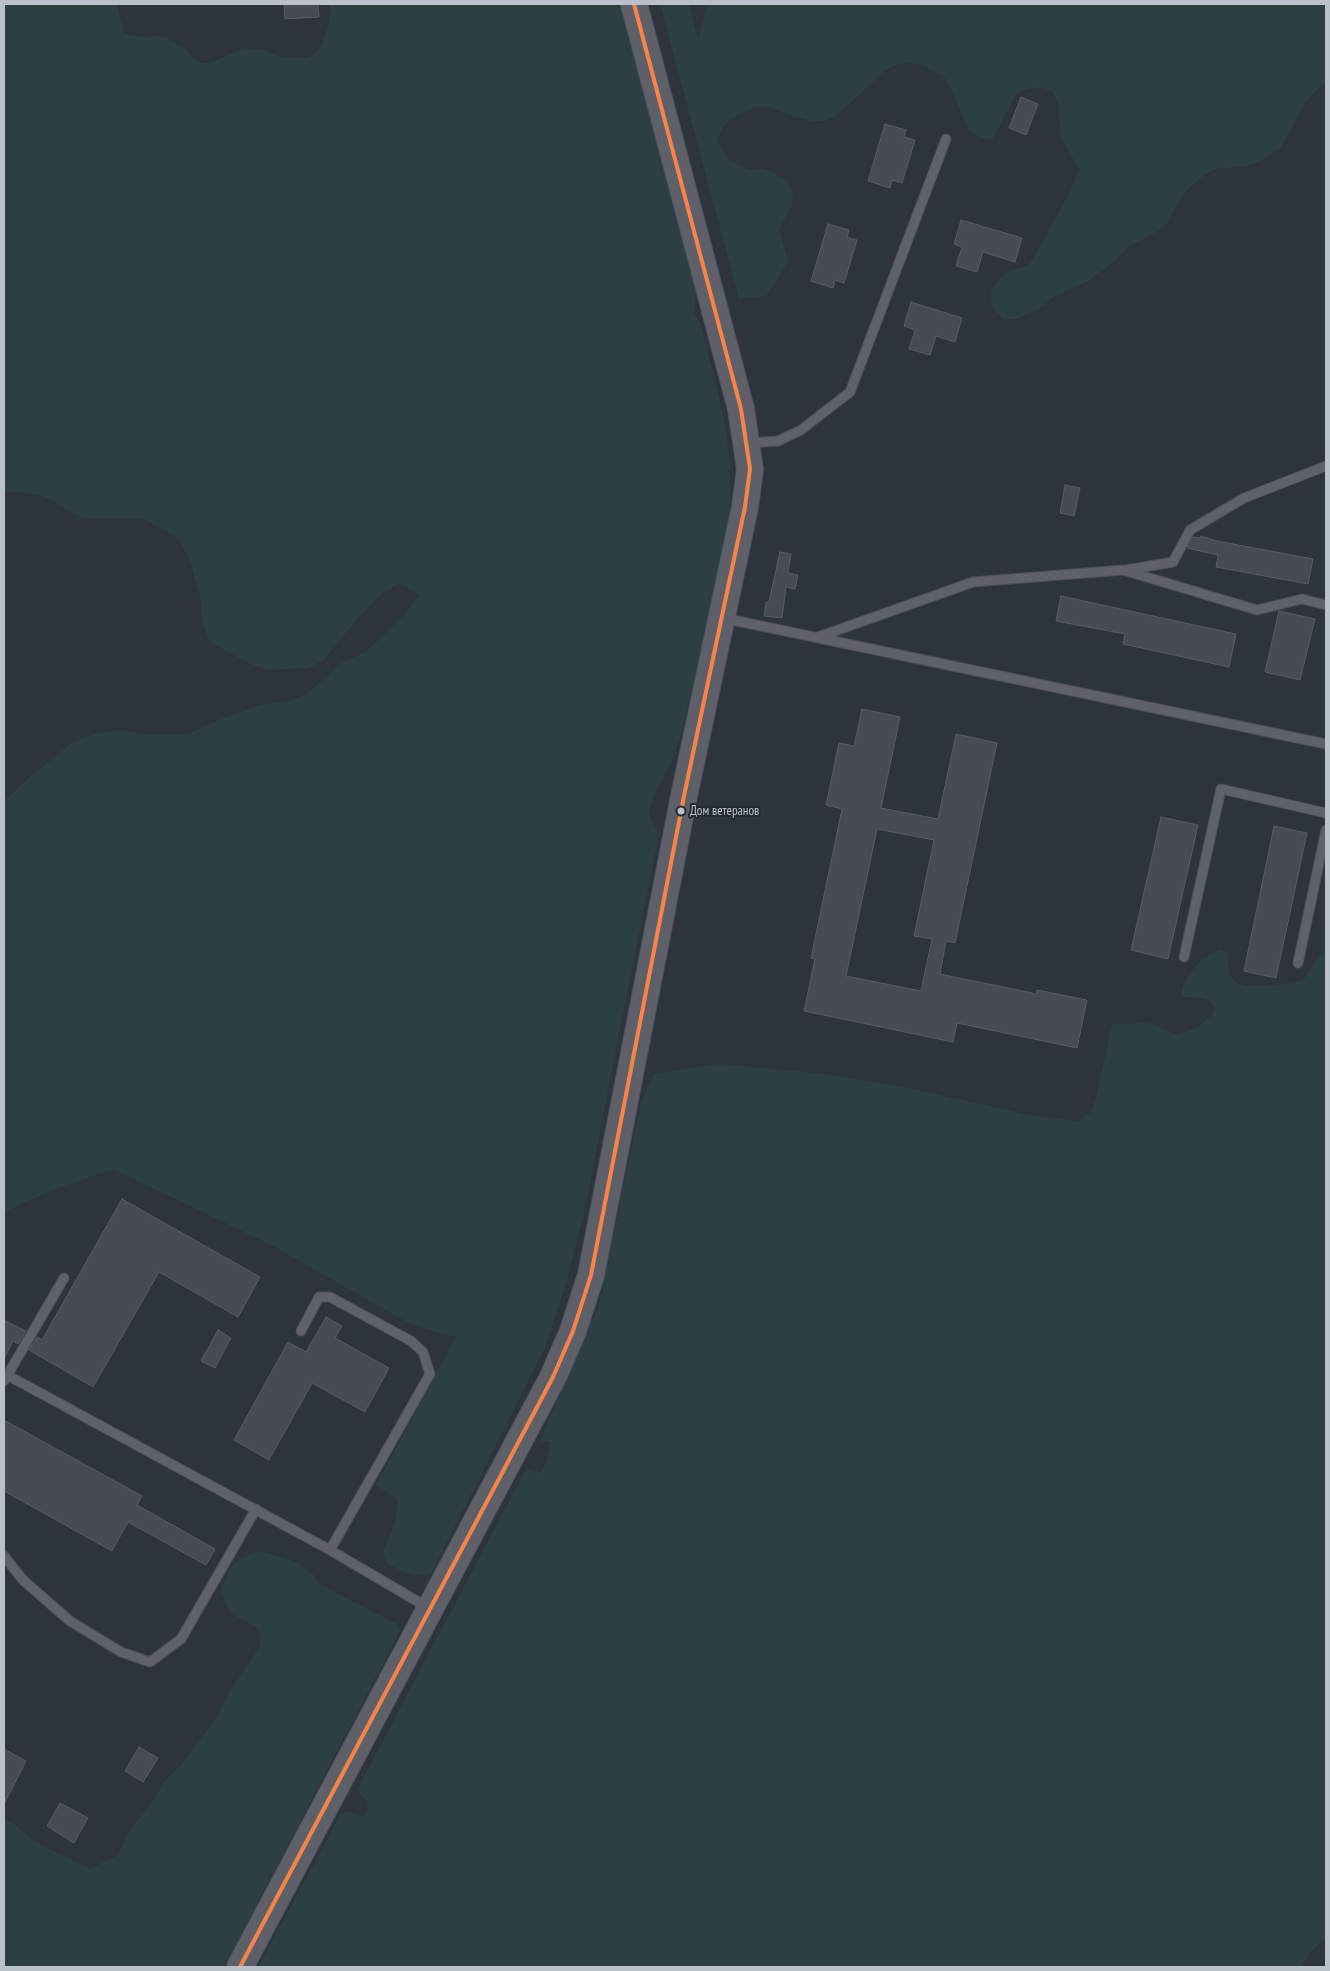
<!DOCTYPE html>
<meta charset="utf-8">
<style>
body{margin:0}
#map{position:relative;width:1330px;height:1971px;overflow:hidden;background:#2e343b;font-family:"PT Sans Narrow",sans-serif}
canvas{display:block}
.frame{position:absolute;inset:0;border:5px solid #bac1ca;pointer-events:none}
</style>
<div id="map">
<canvas width="1330" height="1971"></canvas>
<div class="frame"></div>
</div>
<script>
const g = document.querySelector('canvas').getContext('2d');
g.lineJoin = 'round';
function fill(path, color) { g.fillStyle = color; g.fill(path, 'evenodd'); }
const toPath = rows => new Path2D(rows.map(r => 'M' + r).join(''));
function trace(path, color, width, dash) { g.strokeStyle = color; g.lineWidth = width; g.lineCap = dash ? 'butt' : 'round'; g.setLineDash(dash || []); g.stroke(path); }
function write(font, color, halo, rows, align = 'center') {
  g.font = font + ' "PT Sans Narrow",sans-serif'; g.lineWidth = 4; g.setLineDash([]); g.textBaseline = 'middle'; g.strokeStyle = halo; g.fillStyle = color; for (const [text, x, y, turn = 0] of rows) {
    g.save(); g.translate(x, y); g.rotate((+turn || 0) * Math.PI / 180); g.textAlign = isNaN(turn) ? turn : align; if (halo) g.strokeText(text, 0, 0); g.fillText(text, 0, 0); g.restore();
  }
}
fill(toPath([
 [4,4,117,4,124,34,143,37,164,36,187,50,193,58,201,63,210,63,244,48,265,50,281,58,307,58,315,54,321,47,330,20,330,4,621,4,696,292,694,312,701,324,725,422,730,462,730,525,680,738,669,767,655,793,649,811,652,822,659,834,583,1217,566,1284,545,1348,432,1572,428,1575,412,1576,388,1564,385,1559,383,1552,395,1522,398,1504,397,1499,376,1485,456,1337,414,1326,273,1246,113,1169,55,1189,4,1212,4,801,32,775,72,743,94,734,119,730,141,734,189,734,211,723,260,705,284,702,307,694,344,661,366,652,405,614,419,596,400,583,382,593,357,619,324,660,308,668,267,670,248,663,210,642,202,621,201,600,190,561,180,541,164,530,146,520,127,518,82,518,43,496,20,492,4,492],
 [660,4,689,4,698,40,708,4,1326,4,1326,81,1306,101,1281,148,1257,163,1243,167,1217,168,1205,175,1190,187,1181,198,1168,222,1158,231,1130,246,1111,264,1088,281,1052,298,1042,307,1017,319,1004,319,995,311,991,300,991,289,1005,273,1026,266,1033,259,1071,190,1079,169,1061,138,1058,102,1052,91,1040,87,1027,89,1016,95,992,140,980,137,968,129,950,87,944,77,922,65,909,63,895,65,885,71,836,116,824,121,812,121,797,118,769,107,756,107,731,118,723,127,717,140,729,159,739,165,749,170,761,168,770,171,789,182,793,194,792,206,779,229,788,262,766,296,739,299],
 [1219,949,1227,953,1230,976,1237,983,1246,986,1267,986,1295,983,1304,979,1319,956,1326,950,1326,1937,1311,1952,1301,1967,258,1967,341,1814,348,1811,362,1817,367,1811,368,1803,357,1790,527,1467,534,1472,541,1473,545,1465,550,1450,549,1441,540,1441,586,1332,598,1310,642,1099,654,1074,719,1064,816,1073,900,1086,1030,1115,1078,1121,1091,1112,1097,1094,1112,1024,1149,1023,1177,1035,1196,1028,1212,1015,1215,1007,1210,1001,1203,998,1182,997,1182,988,1190,973,1202,959],
 [254,1552,265,1552,294,1561,313,1574,321,1585,397,1624,400,1631,224,1967,4,1967,4,1820,13,1823,35,1842,90,1869,118,1855,128,1833,153,1801,163,1783,179,1767,216,1718,231,1689,260,1646,261,1636,257,1628,234,1615,228,1609,221,1590,229,1570,235,1562]
]), '#2c3f41');
const building = toPath([
 [284,4,318,4,319,17,285,19,284,4],
 [1021,97,1038,104,1026,135,1009,128,1021,97],
 [885,124,906,130,904,137,915,140,902,183,892,180,890,188,868,181,885,124],
 [961,220,1022,238,1015,262,983,252,977,272,956,266,962,247,954,244,961,220],
 [828,224,849,230,847,237,857,240,844,283,835,280,833,288,811,281,828,224],
 [911,302,962,318,955,342,936,336,930,355,909,349,915,330,904,326,911,302],
 [1065,485,1080,488,1074,516,1060,513,1065,485],
 [1201,536,1217,541,1313,559,1308,584,1216,567,1218,555,1187,548,1193,537,1200,538,1201,536],
 [780,552,791,554,788,573,798,575,795,589,786,587,782,618,764,616,766,602,769,602,780,552],
 [1061,596,1236,634,1229,667,1123,644,1125,634,1056,621,1061,596],
 [1279,611,1315,619,1300,680,1265,672,1279,611],
 [862,709,900,717,881,808,938,819,956,734,997,743,955,943,946,941,940,974,1037,994,1037,990,1087,1000,1077,1048,957,1023,953,1042,804,1011,815,959,811,958,842,809,826,805,839,743,854,746,862,709],
 [877,829,934,840,914,936,932,939,921,991,846,976,877,829],
 [1161,817,1198,825,1168,959,1131,950,1161,817],
 [1274,826,1307,833,1276,978,1244,971,1274,826],
 [122,1199,260,1277,238,1317,159,1272,93,1387,29,1350,37,1337,42,1340,122,1199],
 [326,1317,342,1326,335,1338,389,1368,365,1412,312,1383,269,1460,234,1440,288,1342,306,1352,326,1317],
 [4,1320,26,1331,18,1344,13,1341,4,1359,4,1320],
 [218,1330,231,1338,215,1368,201,1361,218,1330],
 [4,1420,142,1496,137,1505,215,1549,206,1565,128,1522,112,1551,4,1491,4,1420],
 [139,1747,158,1758,143,1782,125,1771,139,1747],
 [4,1749,26,1761,4,1804,4,1749],
 [60,1803,88,1818,74,1843,47,1826,60,1803]
]);
fill(building, '#474c52');
trace(building, '#575c62', 1);
const service = toPath([
 [748,443,778,441,801,430,850,392,946,139],
 [1126,570,1173,562,1190,530,1244,498,1326,466],
 [723,618,1326,744],
 [818,637,973,582,1123,570,1257,610,1302,599,1326,605],
 [1184,957,1221,789,1326,813],
 [1298,963,1326,830],
 [301,1331,319,1297,330,1297,411,1341,423,1352,430,1374,330,1550],
 [7,1375,330,1550,427,1607],
 [4,1381,64,1278],
 [4,1556,23,1580,70,1621,121,1652,150,1662,181,1639,256,1509]
]);
const secondary = toPath([
 [240,1967,553,1377,573,1331,591,1275,684,796,745,507,750,469,741,409,634,4]
]);
trace(service, '#4c5055', 11);
trace(secondary, '#4c5055', 28);
trace(service, '#5e6268', 9);
trace(secondary, '#5d6167', 26);
trace(toPath([
 [240,1967,553,1377,573,1331,591,1275,684,796,745,507,750,469,741,409,634,4]
]), '#f8844c', 4);
for (const [x, y, r, color] of [
 [681,811,4.5,"#bac1ca"]
]) { const dot = new Path2D(); dot.arc(x, y, r, 0, 2 * Math.PI); g.fillStyle = color; g.fill(dot); trace(dot, '#222b35', 2); }
write('13px', '#bac1ca', '#222b35', [
 ["Дом ветеранов",690,811]
], 'left');
</script>
